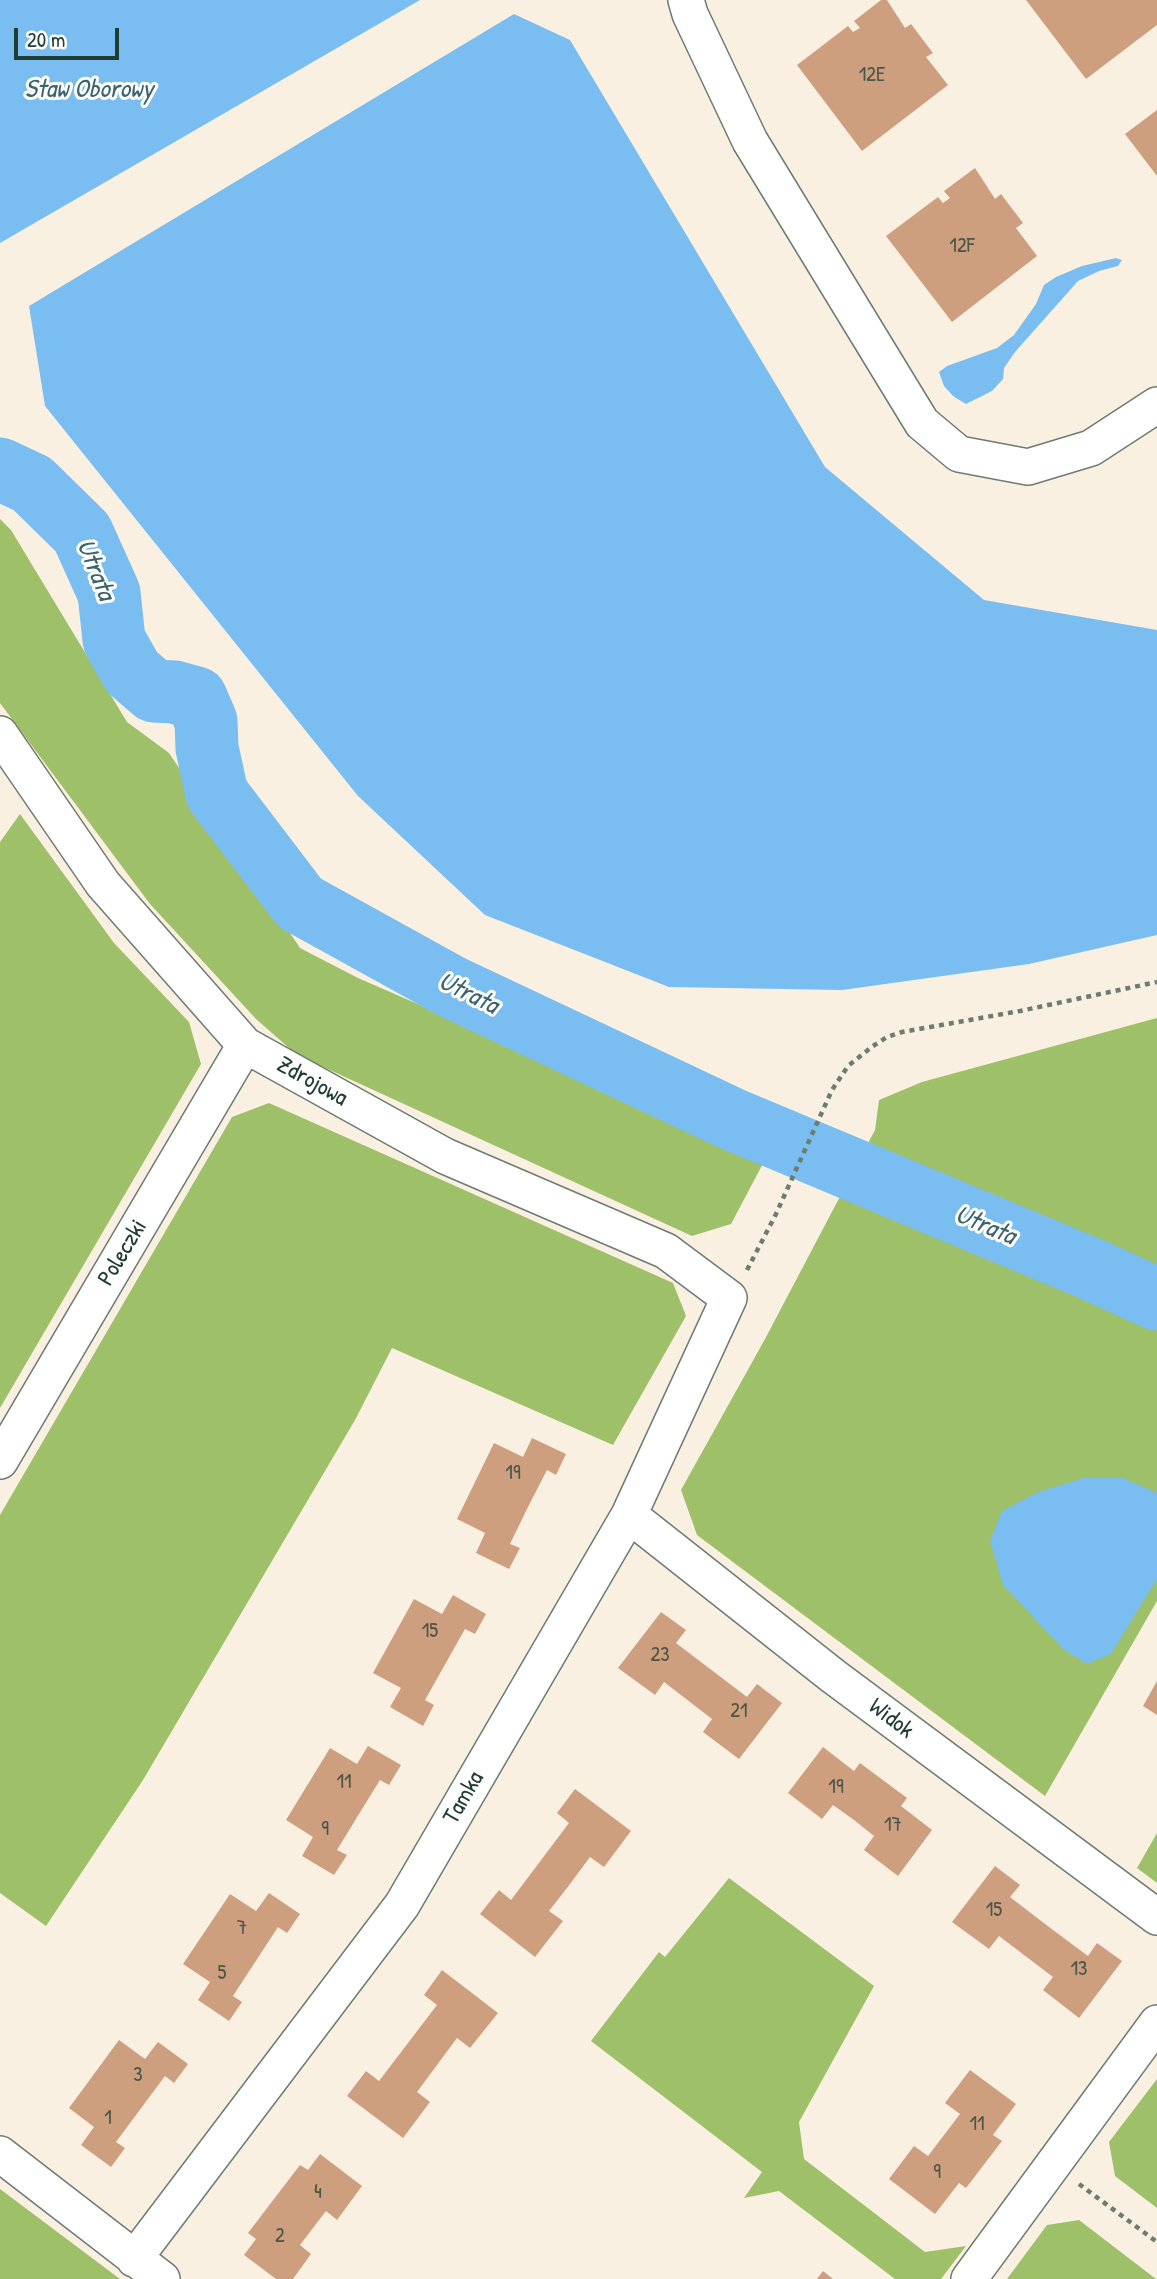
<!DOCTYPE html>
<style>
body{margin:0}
#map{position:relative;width:1157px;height:2279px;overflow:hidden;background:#faf0e2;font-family:"Patrick Hand",sans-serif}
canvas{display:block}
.scale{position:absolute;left:14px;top:28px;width:105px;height:32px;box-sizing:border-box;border:4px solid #1f3d34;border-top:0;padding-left:9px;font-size:21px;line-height:24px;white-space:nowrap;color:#1f3d34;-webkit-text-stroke:5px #fff;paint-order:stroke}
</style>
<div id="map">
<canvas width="1157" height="2279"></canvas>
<div class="scale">20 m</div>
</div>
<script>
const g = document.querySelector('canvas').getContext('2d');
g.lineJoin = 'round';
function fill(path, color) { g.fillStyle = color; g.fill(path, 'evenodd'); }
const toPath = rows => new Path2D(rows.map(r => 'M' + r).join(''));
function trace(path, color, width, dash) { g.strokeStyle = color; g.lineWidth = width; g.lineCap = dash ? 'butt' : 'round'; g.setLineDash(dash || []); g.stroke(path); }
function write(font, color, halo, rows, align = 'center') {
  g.font = font + ' "Patrick Hand",sans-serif'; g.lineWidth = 6; g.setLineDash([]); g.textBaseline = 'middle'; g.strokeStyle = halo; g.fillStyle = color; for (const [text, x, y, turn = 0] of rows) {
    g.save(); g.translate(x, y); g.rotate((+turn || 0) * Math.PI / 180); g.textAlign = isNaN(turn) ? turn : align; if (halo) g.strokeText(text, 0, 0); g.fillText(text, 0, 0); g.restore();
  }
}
fill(toPath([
 [0,519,11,530,127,722,169,753,300,948,358,978,767,1156,731,1224,692,1236,297,1055,256,1019,150,904,0,703],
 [20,814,114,943,189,1022,201,1064,0,1408,0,842],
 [1157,1018,1157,1601,1045,1796,697,1535,681,1490,765,1339,875,1130,879,1100,922,1082],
 [269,1103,673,1283,686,1316,613,1445,392,1348,355,1420,143,1780,46,1926,0,1893,0,1515,232,1117],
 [1157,1833,1157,1883,1137,1868],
 [729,1878,874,1986,799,2122,804,2159,925,2252,966,2246,941,2279,895,2279,779,2191,744,2198,762,2172,591,2041,659,1952,665,1957],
 [1157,2079,1157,2208,1115,2176,1109,2142],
 [0,2189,120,2279,0,2279],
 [1079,2220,1156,2279,1007,2279,1047,2225]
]), '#9dc069');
fill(toPath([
 [0,0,420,0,0,243],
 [514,14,570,40,825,467,984,600,1157,630,1157,935,1029,964,842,990,669,987,485,915,358,796,45,406,29,306],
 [1116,258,1122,260,1118,266,1099,271,1078,281,1015,352,1004,368,1003,379,992,391,966,404,953,396,944,386,939,372,947,366,997,348,1014,335,1036,304,1044,285,1056,277,1082,266],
 [1084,1478,1123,1478,1155,1492,1157,1495,1157,1579,1111,1654,1087,1664,1063,1649,1003,1585,990,1541,1002,1511,1038,1492]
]), '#7abdf0');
trace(toPath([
 [0,469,32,484,82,533,109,593,114,640,132,672,154,691,174,692,196,698,206,721,207,748,217,794,300,903,452,987,732,1119,1091,1269,1157,1299]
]), '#7abdf0', 63);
fill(toPath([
 [881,0,887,0,905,28,911,24,933,53,926,57,948,85,862,151,797,65,848,26,853,32,860,28,854,21],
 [1026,0,1157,0,1157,25,1086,79],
 [1157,110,1157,176,1125,134],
 [975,168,995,199,1001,194,1023,223,1016,228,1037,256,952,322,886,236,938,197,943,203,950,198,944,191],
 [532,1438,566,1454,556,1475,547,1470,528,1507,510,1544,520,1548,509,1569,476,1553,485,1533,457,1519,494,1443,523,1457],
 [453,1595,486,1614,475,1634,465,1629,425,1700,434,1705,423,1726,390,1707,401,1688,373,1673,414,1599,442,1614],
 [661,1612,686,1630,676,1643,747,1697,757,1684,782,1703,739,1759,703,1732,712,1719,664,1682,655,1695,618,1668],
 [1157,1681,1157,1715,1143,1706],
 [368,1746,401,1765,389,1785,380,1780,359,1814,337,1850,347,1855,334,1875,302,1856,313,1837,286,1820,330,1748,357,1764],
 [823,1747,854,1771,860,1763,907,1798,901,1806,932,1830,898,1876,864,1850,874,1836,854,1820,833,1805,822,1819,788,1793],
 [575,1789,631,1831,604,1867,590,1857,570,1884,549,1911,563,1921,535,1957,480,1914,499,1890,511,1900,569,1823,557,1813],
 [995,1866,1020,1885,1010,1897,1049,1927,1088,1956,1097,1943,1122,1961,1079,2018,1043,1990,1053,1977,999,1936,989,1949,952,1922],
 [269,1893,300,1914,287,1933,278,1927,233,1996,242,2002,229,2021,198,2000,210,1982,183,1964,230,1894,256,1911],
 [442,1970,498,2013,470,2048,457,2038,417,2092,430,2102,403,2138,347,2096,366,2071,379,2081,437,2005,424,1995],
 [119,2040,145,2059,158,2042,188,2064,174,2083,165,2076,116,2142,125,2148,111,2167,81,2145,94,2127,69,2108],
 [970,2070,1016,2104,993,2135,1002,2141,966,2188,959,2183,935,2214,889,2179,914,2146,928,2156,960,2114,945,2103],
 [320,2154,362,2186,337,2220,326,2211,300,2245,311,2254,293,2279,276,2279,244,2255,256,2239,248,2233,300,2165,308,2170],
 [823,2271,833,2279,817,2279]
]), '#ce9f7f');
const minor = toPath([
 [686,0,690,14,750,141,922,423,959,454,1028,467,1091,448,1157,405],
 [0,734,103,884,245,1045,445,1156,666,1251,729,1298,629,1515,402,1905,134,2259],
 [0,1461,245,1045],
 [629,1515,833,1676,1157,1917],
 [0,2154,162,2279],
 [969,2279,1157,2023]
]);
trace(minor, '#6c7c71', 38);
trace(toPath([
 [747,1270,776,1214,832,1090,848,1066,873,1046,887,1037,902,1032,1020,1011,1157,982],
 [1079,2184,1157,2242]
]), '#6c7c71', 4.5, [5, 5]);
trace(minor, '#fff', 35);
write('21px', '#4b5647', null, [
 ["12E",872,75],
 ["12F",962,246],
 ["19",513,1473],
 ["15",430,1631],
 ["23",660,1655],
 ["21",739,1711],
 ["11",344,1782],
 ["19",836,1787],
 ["17",893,1825],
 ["9",325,1829],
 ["15",994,1910],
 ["7",242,1928],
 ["13",1079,1969],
 ["5",222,1973],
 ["3",138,2075],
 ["1",108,2118],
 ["11",977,2124],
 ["9",937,2172],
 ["4",318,2192],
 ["2",280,2236]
]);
write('24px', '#1f3d34', '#fff', [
 ["Zdrojowa",312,1082,29],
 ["Poleczki",123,1253,-59],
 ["Widok",891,1719,37],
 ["Tamka",464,1798,-60]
]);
write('italic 26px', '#3a636c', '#fff', [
 ["Staw Oborowy",89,90],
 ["Utrata",95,570,68],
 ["Utrata",468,994,26],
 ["Utrata",985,1226,23]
]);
</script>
